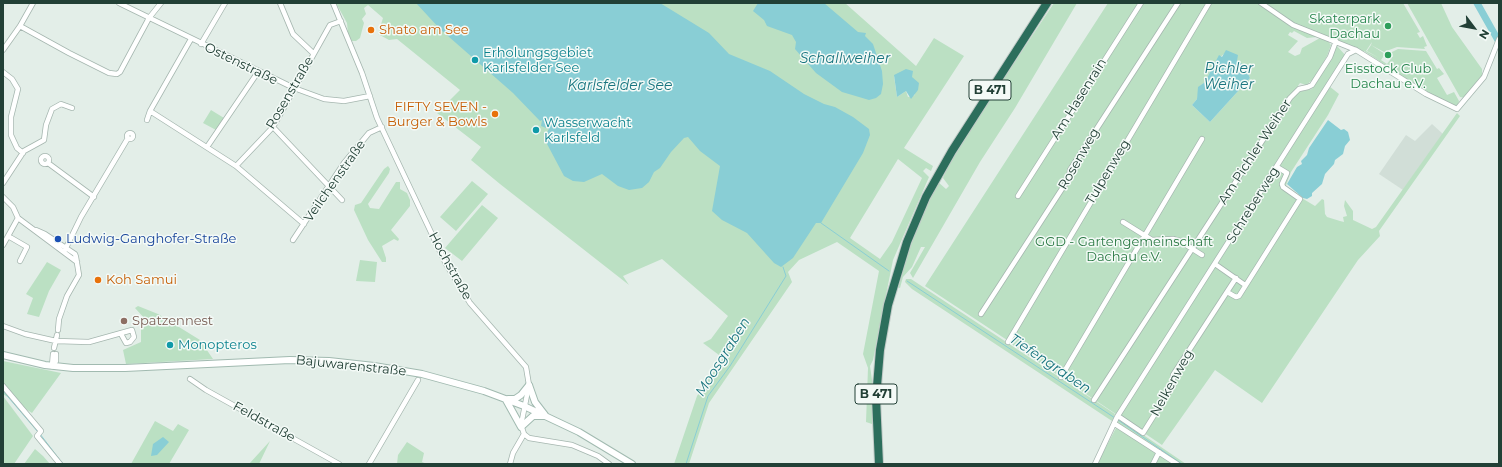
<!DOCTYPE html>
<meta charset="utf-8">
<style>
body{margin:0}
#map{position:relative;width:1502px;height:467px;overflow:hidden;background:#e3eee8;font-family:Montserrat,sans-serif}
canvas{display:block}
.frame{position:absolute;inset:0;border:4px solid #224036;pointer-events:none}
.north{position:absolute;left:1454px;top:8px;width:40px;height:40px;-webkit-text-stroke:3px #f4faf7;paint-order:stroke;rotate:122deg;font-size:11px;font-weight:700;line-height:16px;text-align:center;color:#224036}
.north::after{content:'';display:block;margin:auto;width:14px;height:18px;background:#224036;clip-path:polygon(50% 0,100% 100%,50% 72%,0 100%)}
</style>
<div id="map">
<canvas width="1502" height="467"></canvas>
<div class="frame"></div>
<div class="north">N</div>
</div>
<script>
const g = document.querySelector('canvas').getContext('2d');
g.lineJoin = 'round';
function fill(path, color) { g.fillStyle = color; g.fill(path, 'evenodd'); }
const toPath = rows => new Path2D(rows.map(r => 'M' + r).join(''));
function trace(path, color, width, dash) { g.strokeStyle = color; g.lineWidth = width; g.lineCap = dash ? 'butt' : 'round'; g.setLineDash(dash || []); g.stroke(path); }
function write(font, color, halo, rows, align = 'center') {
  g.font = font + ' Montserrat,sans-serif'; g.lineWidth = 3; g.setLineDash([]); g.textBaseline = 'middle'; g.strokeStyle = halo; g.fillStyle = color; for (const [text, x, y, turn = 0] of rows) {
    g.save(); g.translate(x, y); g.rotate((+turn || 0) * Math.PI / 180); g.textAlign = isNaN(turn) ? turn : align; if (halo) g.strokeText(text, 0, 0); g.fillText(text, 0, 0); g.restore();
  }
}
fill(toPath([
 [1432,124,1443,134,1403,190,1379,174,1406,135,1415,141]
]), '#d1ded7');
fill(toPath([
 [336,3,845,3,916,66,934,38,964,56,904,148,933,166,931,171,926,168,923,171,929,177,893,260,873,360,870,366,873,387,872,424,866,422,868,368,863,354,879,271,837,242,799,260,788,272,792,282,709,403,689,464,674,464,697,396,723,358,703,343,711,339,728,316,662,259,623,276,629,285,500,184,471,160,481,147,437,113,460,90,397,39,389,40,378,34,383,18,368,5,364,8,366,14,362,19,364,23,360,38,356,41,352,41,348,34,347,23],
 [894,76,915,95,908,97,906,91,897,97],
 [898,159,922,178,892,242,880,259,850,238],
 [1054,3,1077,3,1015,108,980,162,913,278,910,273,925,247,921,247,912,267,903,277,900,288,897,287,916,230,938,182,946,189,949,186,943,178,947,168,988,102],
 [1108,3,1258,3,1271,12,1317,37,1307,38,1294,31,1292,33,1290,32,1288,35,1298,41,1288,52,1295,56,1300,54,1302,48,1320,38,1327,40,1331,45,1327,56,1314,79,1306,85,1300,83,1293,93,1312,89,1337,46,1346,56,1329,86,1339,94,1328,115,1291,172,1285,188,1315,206,1322,199,1324,200,1325,214,1327,217,1340,221,1344,222,1343,217,1347,216,1344,206,1345,200,1353,211,1353,220,1372,229,1376,227,1457,113,1460,116,1379,231,1380,236,1358,260,1262,403,1215,370,1162,445,1010,343,1008,337,1007,340,925,286],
 [1225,53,1237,61,1247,72,1250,78,1210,122,1192,105,1197,99,1200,86,1205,82,1216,61],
 [1265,3,1403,3,1420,32,1417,33,1420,38,1423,36,1427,46,1424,47,1425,49,1397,47,1389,50,1386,53,1371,45,1372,42,1366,51,1379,58,1367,51,1371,45,1385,54,1381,60,1387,64,1393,56,1390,53,1398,49,1426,51,1437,69,1439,68,1444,74,1437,78,1447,95,1454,92,1459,101,1458,104,1455,107,1420,88,1364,51,1362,53,1336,40,1294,23],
 [1407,3,1441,3,1452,27,1482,69,1482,77,1465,98,1460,97],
 [211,110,224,118,216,130,203,123],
 [388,166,390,169,389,173,368,204,370,208,379,209,396,182,400,182,400,189,407,193,410,200,410,206,391,230,399,239,398,241,394,239,382,246,386,258,386,262,382,262,368,240,354,210,355,205,361,203,384,169],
 [472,181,488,194,456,231,440,217],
 [482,205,498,218,462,261,445,248],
 [360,260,377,262,375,282,356,281],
 [47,262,61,270,49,291,39,317,27,314,33,298,26,294],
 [906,279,911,279,1115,414,1112,421,912,289,905,282],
 [138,306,158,314,200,340,213,359,126,364,123,350,141,342,141,328,146,326,145,319,135,308],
 [3,361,61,373,32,413,3,394],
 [3,396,33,436,14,464,3,464],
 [1118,418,1139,432,1186,464,1178,464,1116,423],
 [155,421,173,431,178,424,189,430,169,464,131,464],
 [1117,426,1174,464,1097,464],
 [270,441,259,464,249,464],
 [407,442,424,453,422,462,427,464,397,464,398,455],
 [35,449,43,456,50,464,24,464]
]), '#bbe0c3');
fill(toPath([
 [416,3,660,3,709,33,729,54,770,71,804,94,824,104,835,107,853,117,869,129,870,135,863,153,821,223,816,223,793,258,781,267,774,263,747,233,722,220,712,211,720,166,700,151,688,137,684,138,671,152,660,168,654,172,649,182,642,188,629,190,618,186,602,174,584,182,573,181,564,176,546,142,546,134,549,129,541,126,542,120,540,121,513,93,440,29],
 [758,3,824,3,858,32,866,33,865,36,873,44,882,71,883,84,881,94,876,98,869,100,859,97,842,92,816,73,795,49,796,42,792,35,767,26,764,20,753,11],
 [1226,50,1238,55,1237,61,1244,65,1250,78,1210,122,1192,105,1197,99,1198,87,1205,82,1219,55,1222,57],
 [906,69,913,71,912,77,919,83,918,90,911,99,906,91,897,97,894,75],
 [1328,120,1341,130,1344,129,1348,132,1350,140,1345,146,1343,154,1335,160,1334,164,1325,174,1322,184,1312,193,1312,196,1307,199,1303,198,1287,184,1297,167,1302,164,1301,161,1307,155,1309,148],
 [163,437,169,442,157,455,151,456,153,444]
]), '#89ced5');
trace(toPath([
 [821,223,889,271],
 [907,281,1115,418],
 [3,391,38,432],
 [1118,420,1182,464],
 [40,434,63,464],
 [686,464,708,396,730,366,786,276,783,267]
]), '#89ced5', 1);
trace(toPath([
 [1477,3,1499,42]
]), '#89ced5', 7);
const street = toPath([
 [119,3,294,88,324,99,344,101,370,96],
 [280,3,293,34,313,53],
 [333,3,362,73,377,118,446,264,470,303,526,367,529,385,521,425,524,434,529,438,572,445,598,456,609,464],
 [1261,3,1293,25,1356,50,1426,94,1457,109,1484,77,1499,39],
 [20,26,69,53,109,73,117,74,120,72,149,18,161,3],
 [201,44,225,3],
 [3,50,20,26,33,3],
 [3,72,12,79,18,89,11,117,11,135,17,148,23,153],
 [150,111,236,166,304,224],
 [147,120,150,111,191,39],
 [273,127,342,200],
 '127 136a3 3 0 1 1 6 0a3 3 0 1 1-6 0Z',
 [207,147,258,72],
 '41 160a4 4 0 1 1 8 0a4 4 0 1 1-8 0Z',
 [48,163,94,197],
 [236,166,273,127,330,25,341,21],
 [3,183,24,151,44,140,46,125,52,109,61,104,72,108],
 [1018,196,1141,3],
 [3,197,13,207,18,218,77,262],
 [1123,222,1152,240,1173,239,1180,241,1202,255],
 [36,230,45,234,75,254,76,257,79,275,67,296,59,319,58,330],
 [8,236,27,247,20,261],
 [293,240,344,163,369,133,382,127],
 [3,245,18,218],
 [64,252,81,217,128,138],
 [1215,264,1245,285],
 [1227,292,1236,297,1239,296,1300,199,1283,187,1282,184,1287,173,1277,167],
 [981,314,1069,178,1070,170,1178,3],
 [3,326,25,334,56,341,89,342,132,330,134,337,130,342,126,343,121,334],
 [1008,342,1209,3],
 [54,348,57,335],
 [52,366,56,361,56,354],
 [52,366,53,354],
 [1061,377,1202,139],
 [190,379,206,390,339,464],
 [3,386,41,431,37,436,60,464],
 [1094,400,1290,98,1299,89,1308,87,1312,85,1330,57,1336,41],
 [1118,416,1143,433,1173,385,1173,375,1236,278],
 [1115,424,1177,464],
 [369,464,418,380],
 [510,464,513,453,524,434],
 [1095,464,1117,417,1348,54,1356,50],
 [1153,464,1159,452]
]);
const secondary = toPath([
 [3,355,45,365,73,368,125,368,290,360,329,361,374,366,422,374,484,391,524,406,579,432,632,464],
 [529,385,535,402,545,415],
 [508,399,515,399,521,395,529,385],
 [506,400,521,427,533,416,543,416]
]);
const highway = toPath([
 [879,464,876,398,880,350,888,305,907,242,926,197,952,151,1047,3]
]);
trace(street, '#a5b6af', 6);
trace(secondary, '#a1bab0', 8);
trace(highway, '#c1cac7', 10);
trace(street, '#fff', 4.5);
trace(secondary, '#fff', 6);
trace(highway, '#2c6e5c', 8);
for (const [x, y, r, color] of [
 [1388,26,4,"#2e9e5b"],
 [371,30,4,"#e8710a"],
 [1388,55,4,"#2e9e5b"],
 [475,60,4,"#0f9aa8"],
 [495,114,4,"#e8710a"],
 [536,130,4,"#0f9aa8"],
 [58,239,4,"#1a4fb4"],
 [98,280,4,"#e8710a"],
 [124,321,4,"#8d6e63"],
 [170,345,4,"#0f9aa8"]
]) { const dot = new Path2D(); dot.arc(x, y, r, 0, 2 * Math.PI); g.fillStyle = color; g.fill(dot); trace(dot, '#f4faf7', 1.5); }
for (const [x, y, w] of [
 [990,90,42],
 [876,394,42]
]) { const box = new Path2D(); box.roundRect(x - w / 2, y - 10, w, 20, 3); g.fillStyle = '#f4faf7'; g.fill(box); trace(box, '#224036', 1); }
write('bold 12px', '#224036', null, [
 ["B 471",990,90],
 ["B 471",876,394]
]);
write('13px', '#27864d', '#f4faf7', [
 ["Skaterpark",1380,19],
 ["Dachau",1380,34],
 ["Eisstock Club",1388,69,"center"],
 ["Dachau e.V.",1388,84,"center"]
], 'right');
write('13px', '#c56008', '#f4faf7', [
 ["Shato am See",379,30],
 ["FIFTY SEVEN -",487,107,"right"],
 ["Burger & Bowls",487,122,"right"],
 ["Koh Samui",106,280]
], 'left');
write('13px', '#0d838f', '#f4faf7', [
 ["Erholungsgebiet",483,53],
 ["Karlsfelder See",483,68],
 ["Wasserwacht",544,123],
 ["Karlsfeld",544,138],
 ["Monopteros",178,345]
], 'left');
write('13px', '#224036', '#f4faf7', [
 ["Ostenstraße",241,64,26],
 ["Rosenstraße",290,93,-60],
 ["Am Hasenrain",1079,99,-58],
 ["Am Pichler Weiher",1255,152,-57],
 ["Rosenweg",1079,159,-60],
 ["Tulpenweg",1108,172,-59],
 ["Veilchenstraße",335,181,-55],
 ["Schreberweg",1253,205,-58],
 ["Hochstraße",450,266,61],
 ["Bajuwarenstraße",351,366,6],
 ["Nelkenweg",1172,383,-61],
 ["Feldstraße",264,422,29]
]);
write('13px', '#164399', '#f4faf7', [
 ["Ludwig-Ganghofer-Straße",66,239]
], 'left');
write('13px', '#2a7943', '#f4faf7', [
 ["GGD - Gartengemeinschaft",1124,242],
 ["Dachau e.V.",1124,257]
]);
write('13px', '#785e54', '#f4faf7', [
 ["Spatzennest",132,321]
], 'left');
write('italic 14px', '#19757f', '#f4faf7', [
 ["Schallweiher",845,59],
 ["Pichler",1229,69],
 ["Weiher",1229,85],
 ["Karlsfelder See",620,86],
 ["Moosgraben",723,357,-58],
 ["Tiefengraben",1050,364,34]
]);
</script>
